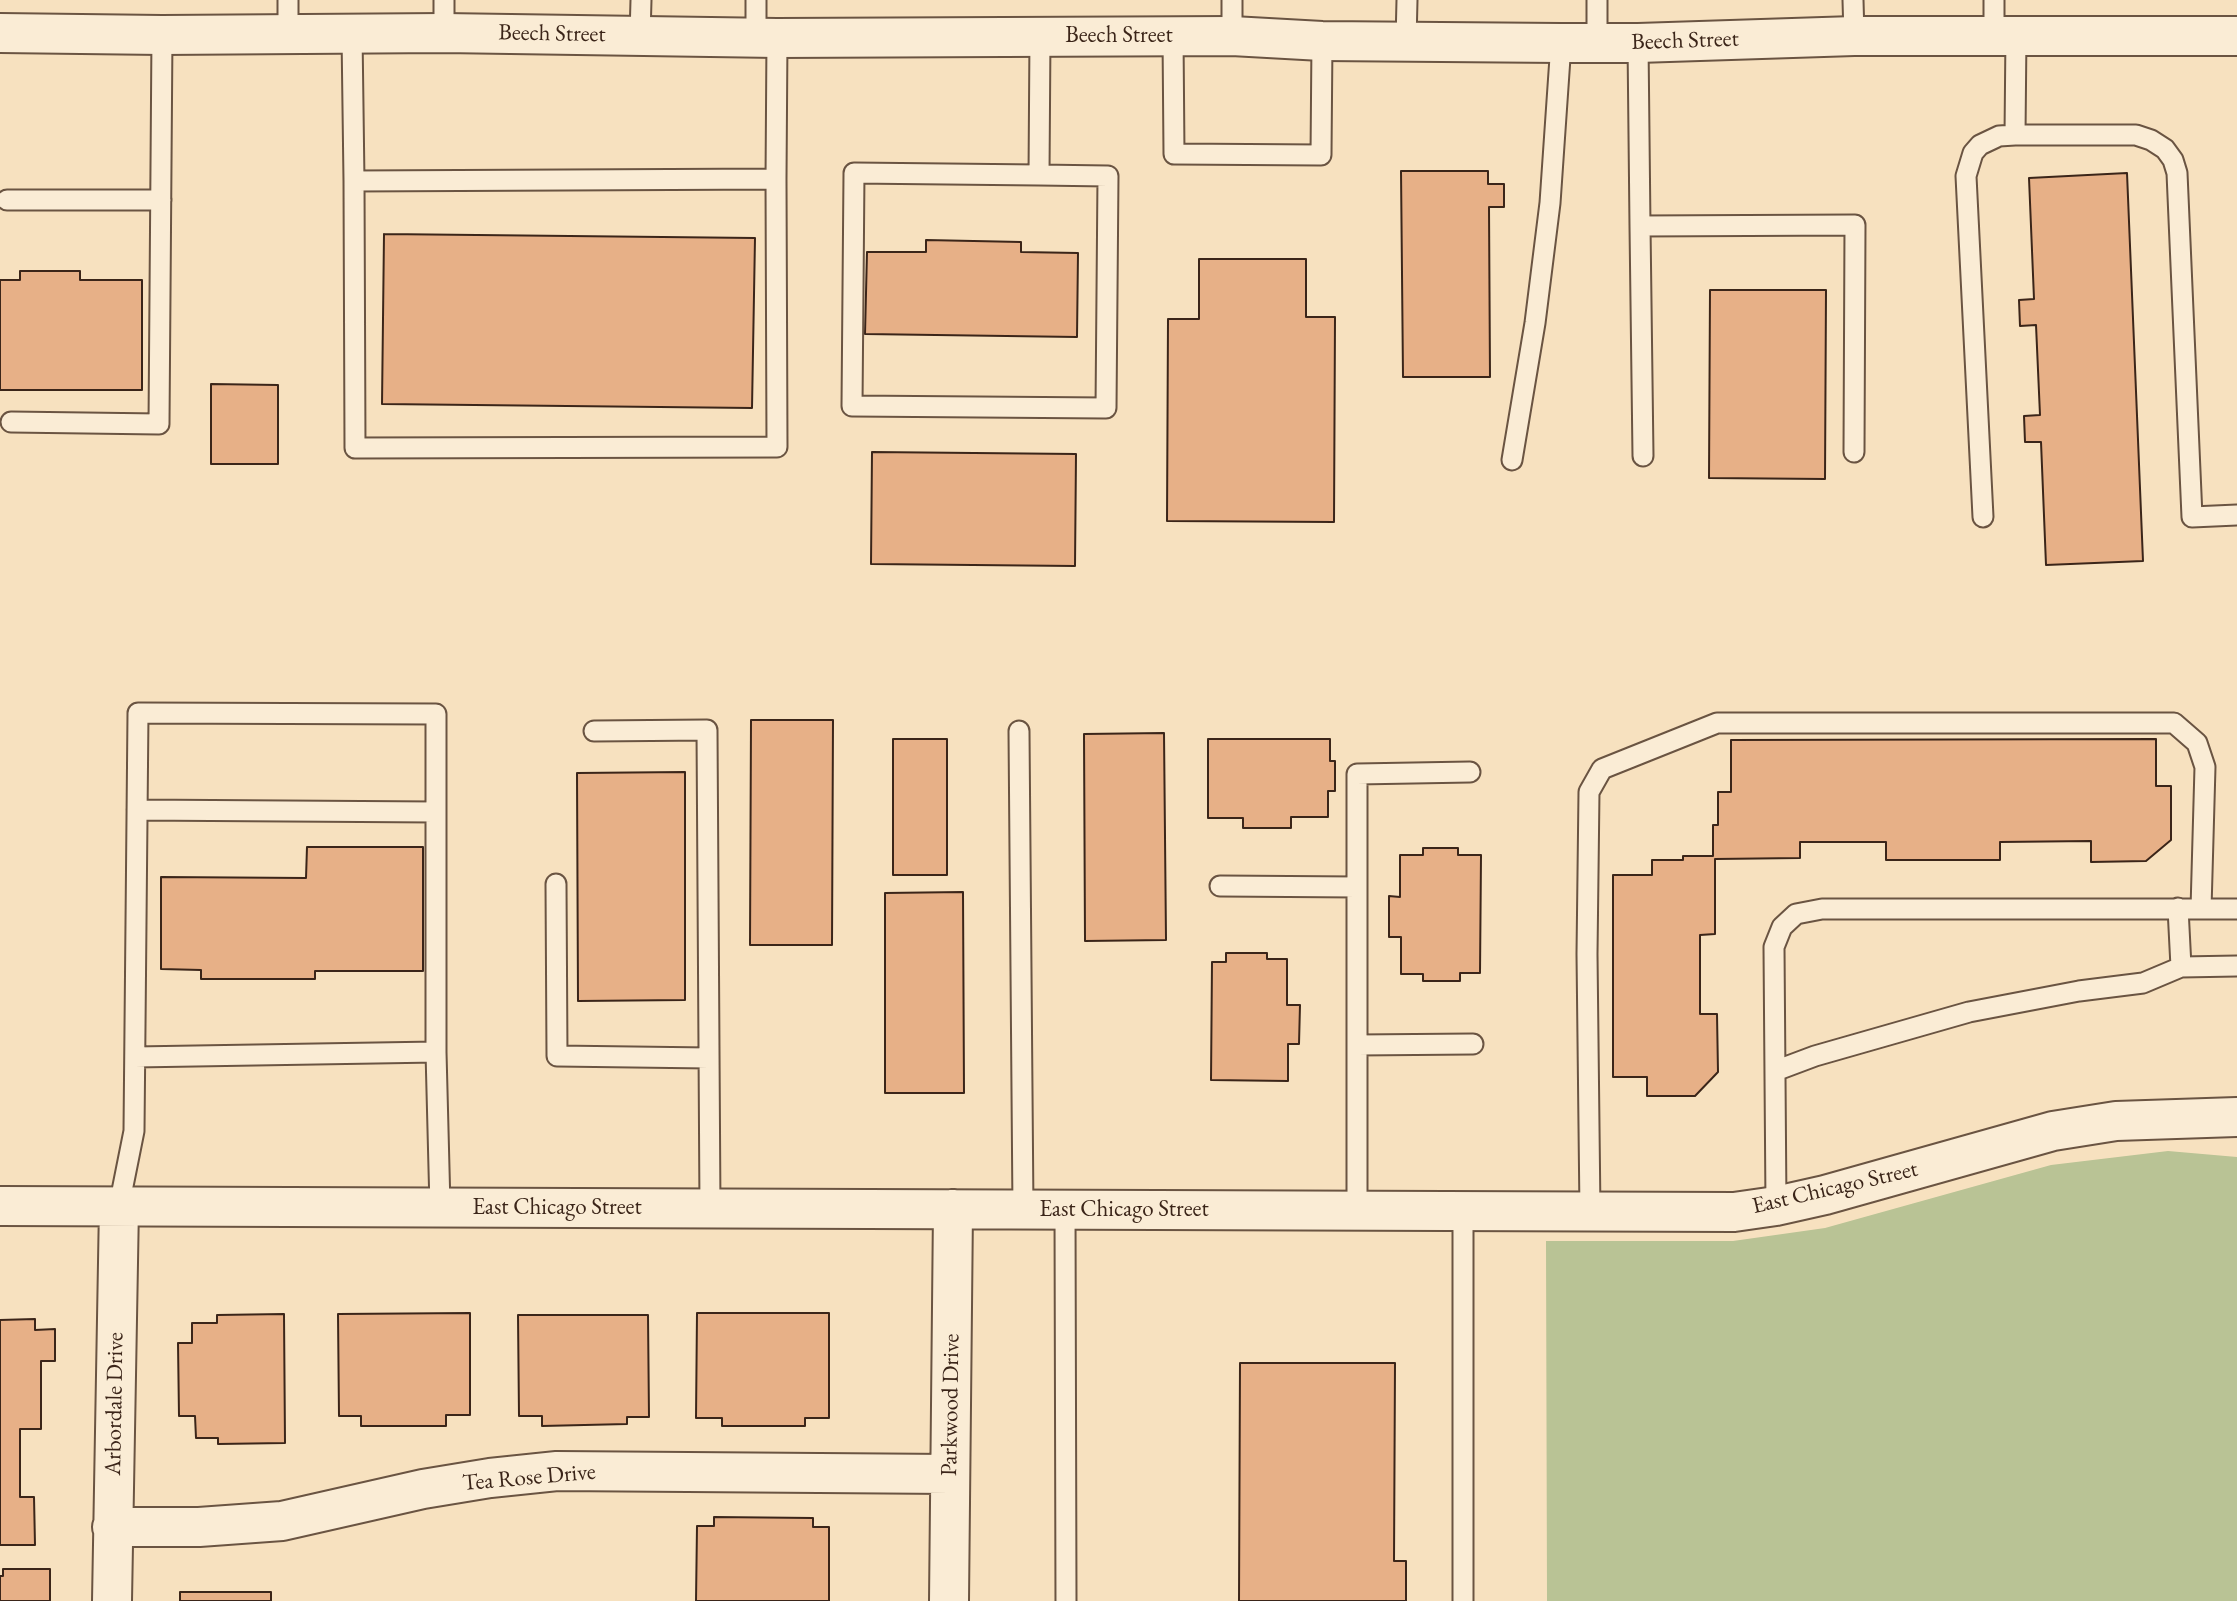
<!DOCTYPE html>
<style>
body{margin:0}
canvas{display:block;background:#f7e1bf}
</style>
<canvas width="2237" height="1601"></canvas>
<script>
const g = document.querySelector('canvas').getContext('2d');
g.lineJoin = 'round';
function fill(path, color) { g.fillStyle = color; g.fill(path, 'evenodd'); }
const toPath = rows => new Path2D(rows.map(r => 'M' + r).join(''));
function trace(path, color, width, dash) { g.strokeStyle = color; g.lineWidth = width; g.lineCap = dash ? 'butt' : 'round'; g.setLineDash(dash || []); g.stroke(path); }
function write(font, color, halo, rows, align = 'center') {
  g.font = font + ' "EB Garamond",serif'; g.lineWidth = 7; g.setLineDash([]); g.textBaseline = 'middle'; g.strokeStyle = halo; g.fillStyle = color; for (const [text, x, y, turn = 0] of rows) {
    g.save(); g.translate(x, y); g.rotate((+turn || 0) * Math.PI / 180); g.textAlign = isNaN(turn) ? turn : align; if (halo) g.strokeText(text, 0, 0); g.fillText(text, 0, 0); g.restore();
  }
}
fill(toPath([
 [2168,1151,2237,1157,2237,1601,1547,1601,1546,1241,1733,1241,1825,1228,2051,1165]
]), '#b9c395');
const building = toPath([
 [1401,171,1488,171,1488,184,1504,184,1504,207,1489,207,1490,377,1403,377,1401,171],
 [2127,173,2143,561,2046,565,2041,442,2025,442,2024,416,2040,415,2036,325,2020,326,2019,300,2034,299,2029,178,2127,173],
 [384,234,755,238,752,408,382,404,384,234],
 [926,240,1021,242,1021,252,1078,253,1077,337,865,334,867,252,926,252,926,240],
 [1199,259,1306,259,1306,317,1335,317,1334,522,1167,521,1168,319,1199,319,1199,259],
 [20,271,80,271,80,280,142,280,142,390,0,390,0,280,20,280,20,271],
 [1710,290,1826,290,1825,479,1709,478,1710,290],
 [211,384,278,385,278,464,211,464,211,384],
 [872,452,1076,454,1075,566,871,564,872,452],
 [751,720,833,720,832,945,750,945,751,720],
 [1164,733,1166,940,1085,941,1084,734,1164,733],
 [893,739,947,739,947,875,893,875,893,739],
 [1208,739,1330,739,1330,761,1335,761,1335,791,1328,791,1328,817,1291,817,1291,828,1243,828,1243,818,1208,818,1208,739],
 [2156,739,2156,786,2171,786,2171,840,2146,861,2091,862,2091,841,2000,842,2000,860,1886,860,1886,842,1800,842,1800,858,1715,859,1715,934,1700,935,1700,1014,1717,1014,1718,1072,1695,1096,1647,1096,1647,1077,1613,1077,1613,875,1652,875,1652,860,1683,860,1683,856,1713,856,1713,825,1718,825,1718,792,1731,792,1731,740,2156,739],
 [685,772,685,1000,578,1001,577,773,685,772],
 [307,847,423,847,423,971,315,971,315,979,201,979,201,970,161,969,161,877,306,878,307,847],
 [1423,848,1458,848,1458,855,1481,855,1480,973,1460,973,1460,981,1423,981,1423,974,1401,974,1401,937,1389,937,1389,896,1400,897,1400,855,1423,855,1423,848],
 [963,892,964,1093,885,1093,885,893,963,892],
 [1226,953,1267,953,1267,959,1287,959,1287,1005,1300,1005,1299,1044,1288,1044,1288,1081,1211,1080,1212,962,1226,962,1226,953],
 [470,1313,470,1415,446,1415,446,1426,361,1426,361,1416,339,1416,338,1314,470,1313],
 [697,1313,829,1313,829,1418,805,1418,805,1426,722,1426,722,1418,696,1418,697,1313],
 [284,1314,285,1443,218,1444,218,1438,196,1438,195,1416,179,1416,178,1343,192,1343,192,1323,217,1323,217,1315,284,1314],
 [518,1315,648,1315,649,1417,627,1417,627,1424,542,1426,542,1416,519,1416,518,1315],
 [35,1319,35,1330,55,1329,55,1361,41,1361,41,1429,20,1429,20,1497,34,1497,35,1545,0,1545,0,1320,35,1319],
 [1240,1363,1395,1363,1394,1561,1406,1561,1406,1601,1239,1601,1240,1363],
 [714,1517,813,1518,813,1527,829,1527,829,1601,696,1601,697,1526,714,1526,714,1517],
 [3,1569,50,1569,50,1601,0,1601,0,1576,3,1576,3,1569],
 [180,1592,271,1592,271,1601,180,1601,180,1592]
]);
fill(building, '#e7b087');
trace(building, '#3b2519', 2);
const lane = toPath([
 [288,0,288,35],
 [756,0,756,38],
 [1232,0,1232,36],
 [1853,0,1854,36],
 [444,33,444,0],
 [352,34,354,181,776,179,777,38],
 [1994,35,1994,0],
 [640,36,641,0],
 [1173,36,1174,154,1321,155,1322,41],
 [1406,42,1407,0],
 [1597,43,1597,0],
 [1638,43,1640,226,1855,225,1854,452],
 [2015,135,2016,34],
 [1039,175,1108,176,1106,408,852,406,854,173,1039,175,1040,36],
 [354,181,355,448,777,447,776,179],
 [7,200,161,200],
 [1640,226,1643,456],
 [11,422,159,424,162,35],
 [1512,460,1535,323,1550,203,1561,43],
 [1983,517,1966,176,1973,153,1980,145,1999,136,2015,135,2136,135,2151,140,2165,149,2173,160,2177,173,2192,517,2237,515],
 [594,731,707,730,710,1208],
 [1019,731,1023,1210],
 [137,810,435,812],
 [556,884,557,1056,709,1058],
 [1220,886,1357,887],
 [2178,908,2181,967],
 [1357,1045,1473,1044],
 [135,1057,436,1052],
 [1775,1071,1815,1056,1969,1012,2079,991,2143,983,2181,967,2237,966],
 [119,1206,134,1131,138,713,436,714,436,1052,440,1207],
 [1776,1206,1774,947,1782,927,1796,914,1822,909,2237,909],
 [1065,1210,1066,1601],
 [1357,1210,1357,774,1470,772],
 [1463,1211,1463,1601],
 [1590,1212,1587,954,1589,792,1602,769,1717,723,2174,723,2197,743,2205,767,2201,909]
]);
const street = toPath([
 [0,33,162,35,444,33,777,38,1232,36,1322,41,1561,43,1638,43,1854,36,2237,36],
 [0,1206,1734,1212,1776,1206,1825,1195,2053,1131,2116,1121,2237,1117],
 [112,1527,199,1527,282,1521,423,1489,490,1478,557,1471,950,1474],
 [112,1601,119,1206],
 [949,1601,953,1209]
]);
trace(lane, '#6a5442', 23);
trace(street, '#6a5442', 42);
trace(lane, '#faecd5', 19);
trace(street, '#faecd5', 38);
write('23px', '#3b2519', '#faecd5', [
 ["Beech Street",552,34,1],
 ["Beech Street",1119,36],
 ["Beech Street",1685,41,-2],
 ["East Chicago Street",1835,1188,-13],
 ["East Chicago Street",557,1208],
 ["East Chicago Street",1124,1210],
 ["Arbordale Drive",115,1404,-89],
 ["Parkwood Drive",951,1405,-89],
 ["Tea Rose Drive",529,1478,-5]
]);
</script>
